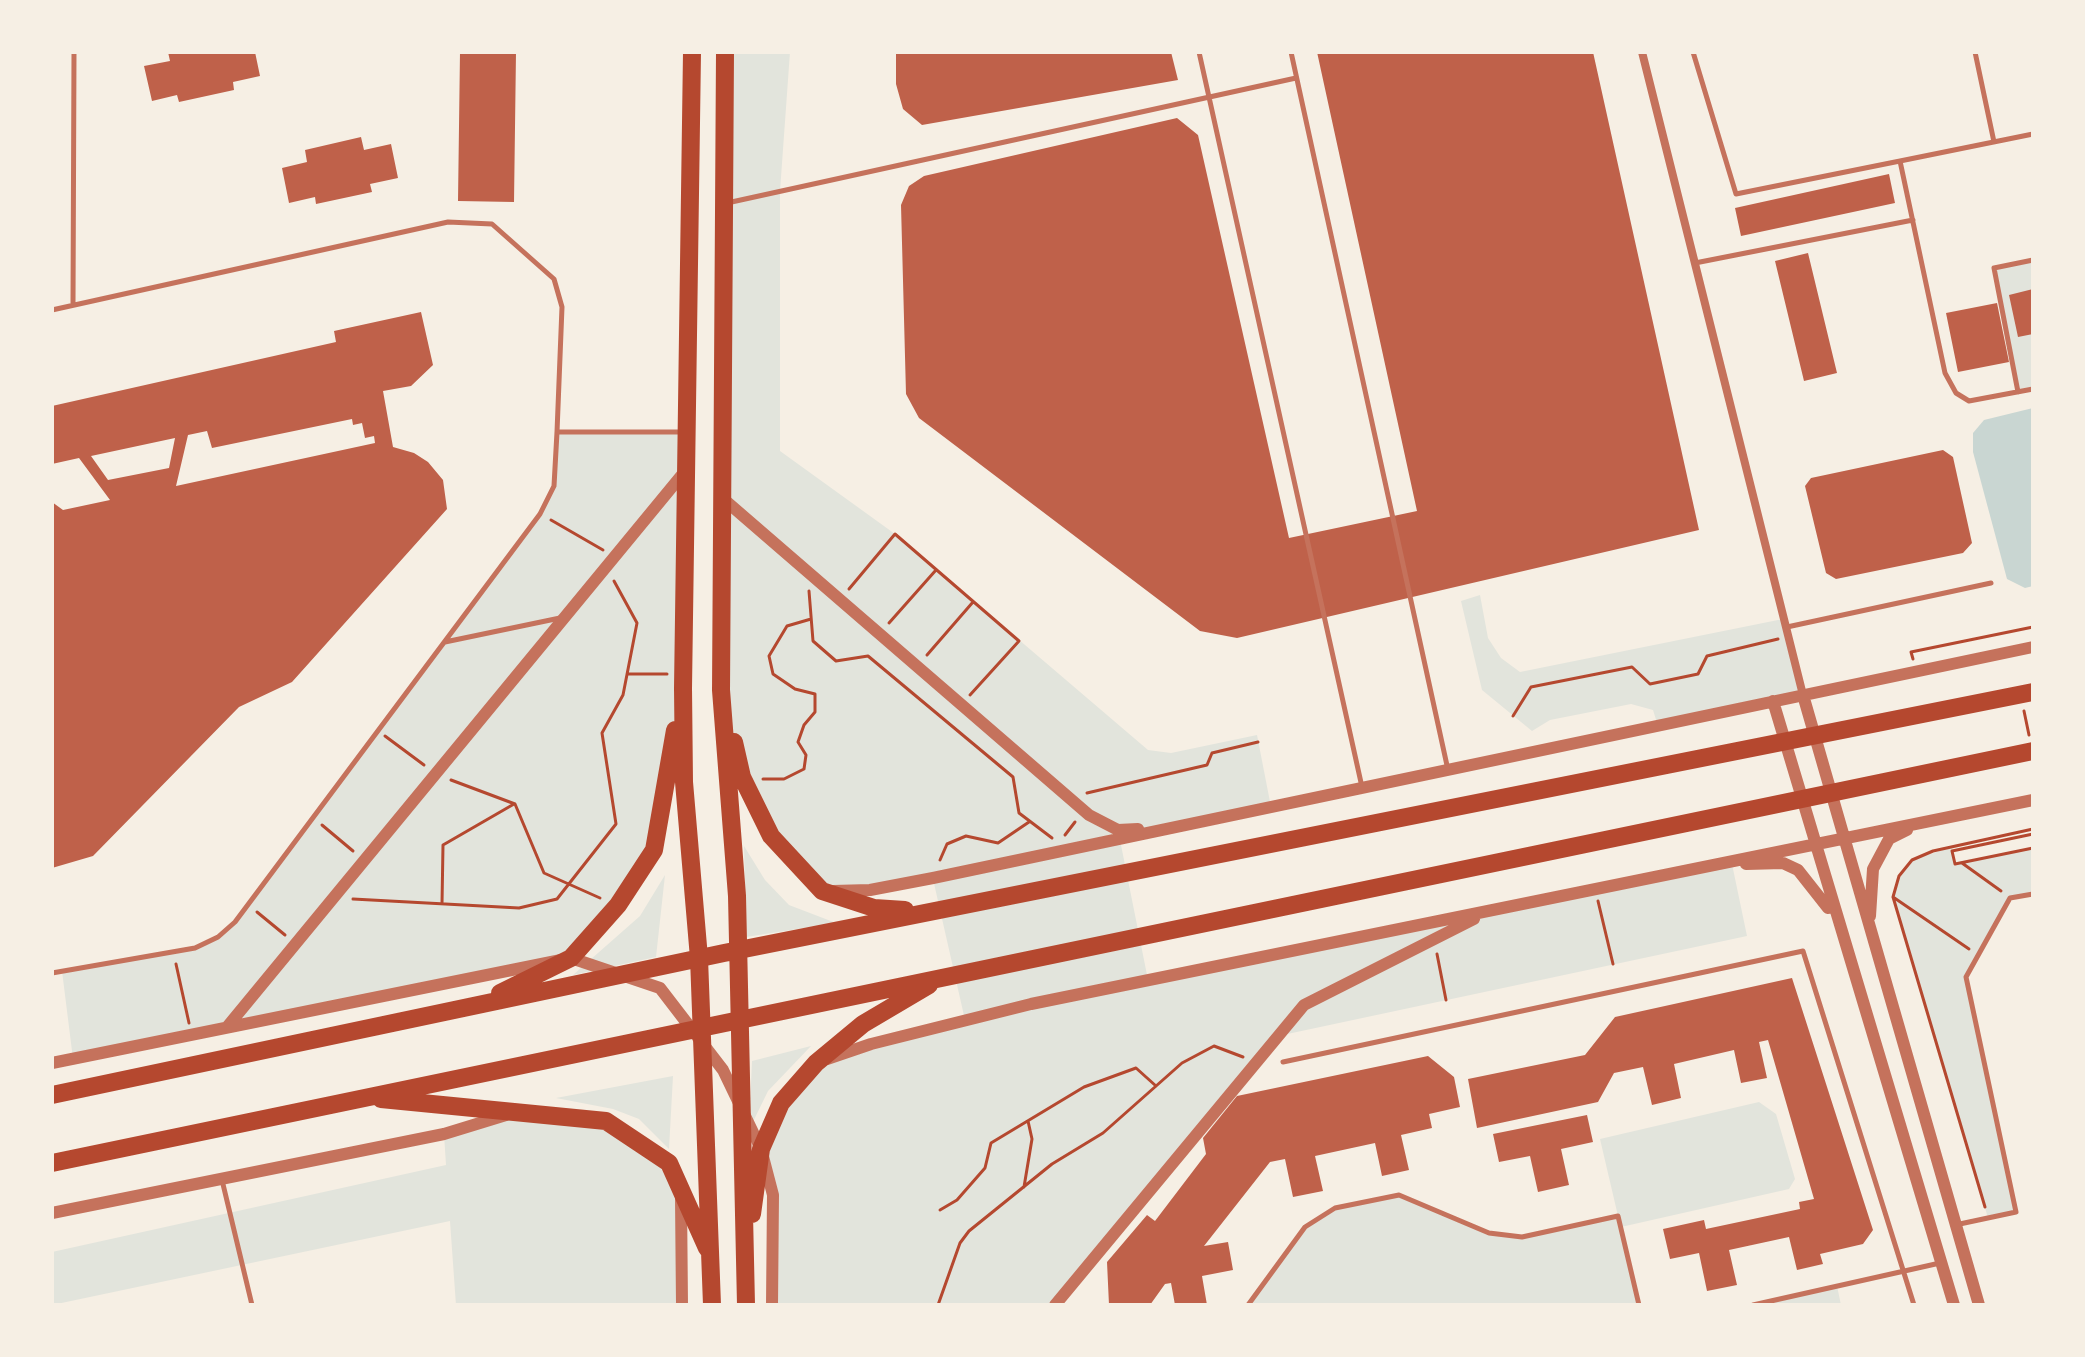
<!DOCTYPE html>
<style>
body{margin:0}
#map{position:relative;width:2085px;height:1357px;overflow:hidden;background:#f6efe4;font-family:Manrope,sans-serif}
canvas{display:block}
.frame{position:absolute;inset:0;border:54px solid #f6efe4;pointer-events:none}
</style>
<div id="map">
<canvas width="2085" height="1357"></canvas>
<div class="frame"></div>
</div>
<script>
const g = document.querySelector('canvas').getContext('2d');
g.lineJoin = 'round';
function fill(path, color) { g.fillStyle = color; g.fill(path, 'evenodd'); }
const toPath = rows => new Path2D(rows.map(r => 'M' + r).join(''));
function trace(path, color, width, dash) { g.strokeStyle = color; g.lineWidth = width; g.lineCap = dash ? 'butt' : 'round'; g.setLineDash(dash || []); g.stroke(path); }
fill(toPath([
 [725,52,790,52,780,191,780,451,895,534,1148,750,1171,753,1257,735,1271,807,1177,827,1118,830,1148,980,1732,864,1747,936,1278,1036,1055,1305,772,1305,773,1195,761,1149,816,1063,965,1020,933,879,822,891,771,836,742,777,721,690],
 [2033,260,2033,389,2018,392,1994,268],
 [557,432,687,432,683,688,654,850,571,958,73,1059,62,971,195,948,218,937,235,922,540,514,554,486],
 [1480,595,1488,638,1501,658,1520,672,1783,619,1803,695,1658,726,1653,710,1631,704,1550,720,1532,731,1482,690,1461,601],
 [744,846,765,880,789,905,836,923,746,937],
 [1952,847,1954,864,2033,848,2033,894,2010,899,1966,977,2016,1212,1988,1218,1893,897,1899,876,1912,860],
 [665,875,656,957,573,975,640,916],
 [811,1046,768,1091,749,1130,752,1061],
 [673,1076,669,1149,639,1119,613,1109,556,1098],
 [1759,1102,1776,1114,1795,1179,1789,1189,1621,1227,1639,1305,1249,1305,1305,1227,1335,1208,1399,1195,1489,1233,1522,1237,1618,1216,1600,1139],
 [520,1110,606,1121,669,1163,681,1191,682,1305,456,1305,450,1221,52,1305,52,1252,446,1165,444,1134],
 [1837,1286,1841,1305,1753,1305]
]), '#e2e4dc');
fill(toPath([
 [2033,408,2033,586,2025,588,2007,579,1973,452,1973,433,1984,420]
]), '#c9d6d2');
fill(toPath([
 [168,52,255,52,260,76,233,82,234,90,179,102,177,95,152,101,144,66,170,61],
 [460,52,516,52,514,202,458,201],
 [896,52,1171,52,1178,80,922,125,903,109,896,84],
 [1317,52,1593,52,1699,530,1237,638,1200,631,919,418,906,394,901,205,909,186,924,176,1177,118,1198,135,1289,538,1417,511],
 [361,137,364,150,391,144,398,178,370,184,372,192,316,204,315,197,289,203,282,168,307,162,305,150],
 [1889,174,1895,203,1741,236,1735,208],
 [1808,253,1837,373,1804,381,1775,261],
 [2033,289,2033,334,2018,337,2009,295],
 [1997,303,2009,362,1958,372,1946,313],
 [421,312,433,365,411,386,383,391,393,447,414,453,428,462,443,480,447,509,292,682,239,707,93,856,52,868,52,502,63,510,110,500,79,458,52,464,52,406,336,342,334,331],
 [352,419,353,425,362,423,365,438,374,436,375,443,176,486,188,435,207,431,212,448],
 [175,438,169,468,108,480,91,456],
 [1943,450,1953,457,1972,543,1963,553,1836,579,1826,573,1805,486,1811,478],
 [1792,978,1873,1230,1863,1244,1820,1254,1823,1264,1797,1270,1789,1237,1729,1250,1737,1285,1707,1291,1699,1253,1670,1259,1663,1229,1704,1220,1706,1229,1800,1209,1799,1202,1814,1199,1768,1040,1759,1042,1767,1078,1741,1083,1734,1050,1674,1064,1681,1098,1652,1105,1643,1067,1614,1073,1598,1102,1477,1128,1468,1079,1585,1055,1615,1017],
 [1428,1056,1454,1077,1460,1107,1429,1114,1432,1128,1401,1135,1409,1170,1382,1176,1375,1143,1315,1156,1323,1191,1293,1197,1285,1159,1270,1162,1204,1246,1228,1242,1233,1270,1202,1276,1207,1305,1175,1305,1171,1283,1165,1284,1150,1305,1109,1305,1107,1262,1147,1215,1155,1221,1206,1154,1203,1138,1237,1096],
 [1587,1115,1593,1142,1561,1149,1569,1185,1538,1192,1530,1156,1499,1162,1493,1134]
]), '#bf614a');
trace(toPath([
 [551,520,603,550],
 [849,589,895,534,1019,641,970,695],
 [809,591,813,641,836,661,868,656,1013,777,1019,813,1052,838],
 [889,623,936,570],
 [927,655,973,602],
 [1913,659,1911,652,2033,627],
 [627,674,667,674],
 [2024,711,2029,735],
 [1513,716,1531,687,1632,667,1650,684,1698,674,1707,656,1778,639],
 [385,736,424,765],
 [763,779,784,779,804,769,806,755,798,742,804,725,815,712,815,694,795,689,773,674,769,656,787,626,811,619],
 [451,780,515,804,544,873,600,898],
 [1087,793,1207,765,1212,753,1258,742],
 [322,825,353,851],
 [2033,834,1952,851,1955,864,2033,848],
 [1065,835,1075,822],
 [940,860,947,844,966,836,998,843,1029,822],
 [1962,863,2001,891],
 [1893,897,1969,949],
 [353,899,519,908,557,899,616,824,602,733,623,695,637,623,614,581],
 [1598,901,1613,964],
 [442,904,443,845,514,804],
 [257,912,285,935],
 [1437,954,1446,1000],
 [176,964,189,1023],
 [1024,1187,1032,1139,1028,1121],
 [1985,1207,1893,897,1899,876,1912,860,1933,851,2033,829],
 [940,1210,957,1200,985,1168,991,1143,1084,1087,1136,1068,1156,1086],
 [938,1305,960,1243,969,1231,1052,1164,1103,1133,1182,1063,1214,1046,1243,1057]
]), '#b5482f', 3);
trace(toPath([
 [1199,52,1362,787],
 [1291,52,1448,770],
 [1693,52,1736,194,1900,161,1945,373,1956,393,1969,401,2033,389],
 [1975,52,1994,142],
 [1900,161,2033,134],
 [727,203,1296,78],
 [1695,263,1913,220],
 [73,305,74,52],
 [52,310,448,222,492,224,554,279,562,307,557,432,682,432],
 [2018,392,1994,268,2033,260],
 [1787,627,1991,583],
 [445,642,560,618],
 [52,973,195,948,218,937,235,922,540,514,554,486,557,432],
 [1283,1062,1803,951,1914,1305],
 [222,1180,252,1305],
 [1955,1225,2016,1212,1966,977,2010,898,2033,894],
 [1248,1305,1305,1227,1335,1208,1399,1195,1489,1233,1522,1237,1618,1216,1639,1305],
 [1753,1305,1940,1263]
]), '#c5725c', 5);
trace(toPath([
 [1642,52,1803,695]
]), '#c5725c', 8);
trace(toPath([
 [720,496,1089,815,1118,830,1138,829],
 [1803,695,1979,1305],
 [1773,701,1954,1305],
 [1746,864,1783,863,1798,870,1828,908],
 [833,891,870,890,933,878,2033,647],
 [1870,916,1873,869,1889,839,1907,830],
 [227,1027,686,470],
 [827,1059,871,1044,1031,1004,2033,800],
 [52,1063,571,958,660,988,723,1070,761,1149,773,1195,772,1305],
 [681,1198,682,1305],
 [52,1213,444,1134,506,1115],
 [1055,1305,1304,1005,1474,919]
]), '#c5725c', 12);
trace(toPath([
 [692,52,683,688,684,782,699,958,712,1305],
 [725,52,721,690,737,896,746,1305],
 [734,742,742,777,771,836,822,891,874,908,905,910],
 [500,993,571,958,618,905,654,850,675,730],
 [52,1095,724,953,2033,692],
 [381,1099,606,1121,669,1163,707,1248],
 [52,1163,2033,751],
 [752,1214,761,1149,781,1103,816,1063,863,1024,929,985]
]), '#b5482f', 18);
</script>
